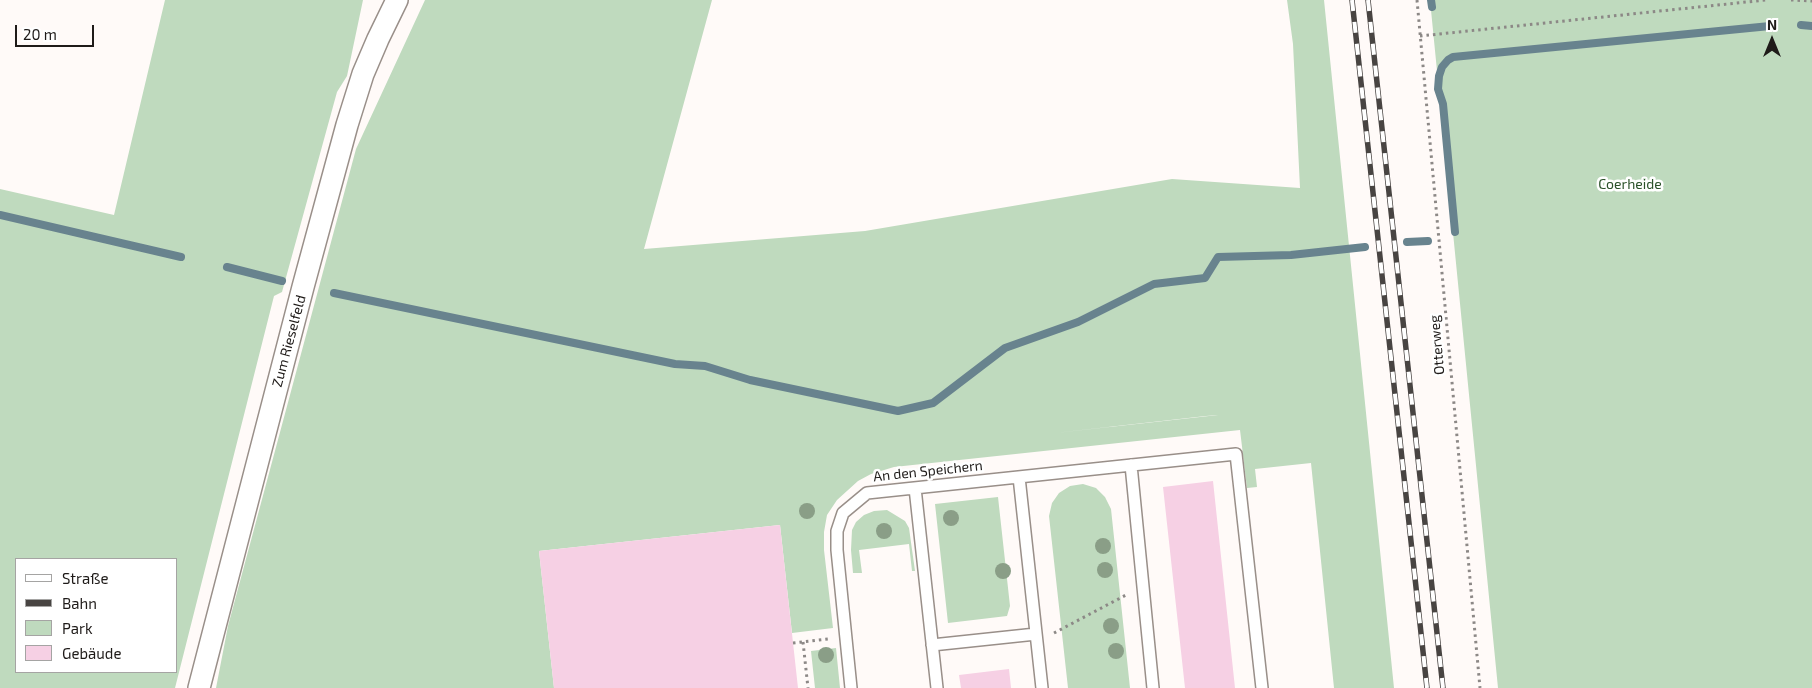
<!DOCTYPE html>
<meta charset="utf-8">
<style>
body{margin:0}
#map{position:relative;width:1812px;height:688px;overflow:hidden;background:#fffaf8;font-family:"Exo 2",sans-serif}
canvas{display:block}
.legend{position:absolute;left:15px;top:558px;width:162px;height:115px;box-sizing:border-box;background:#fff;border:1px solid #a5a4a3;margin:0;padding:6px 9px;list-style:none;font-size:15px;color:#1f1b19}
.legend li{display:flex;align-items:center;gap:10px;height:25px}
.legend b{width:25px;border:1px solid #a5a4a3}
.north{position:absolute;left:1747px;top:15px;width:50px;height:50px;-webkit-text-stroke:4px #fff;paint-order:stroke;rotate:0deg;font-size:14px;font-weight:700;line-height:20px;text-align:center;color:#1f1b19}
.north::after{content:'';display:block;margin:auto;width:18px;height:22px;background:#1f1b19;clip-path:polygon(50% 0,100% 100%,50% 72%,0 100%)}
.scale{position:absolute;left:15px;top:25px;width:79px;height:22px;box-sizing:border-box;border:2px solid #1f1b19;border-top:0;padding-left:6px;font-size:15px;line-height:18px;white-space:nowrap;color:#1f1b19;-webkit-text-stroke:4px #fff;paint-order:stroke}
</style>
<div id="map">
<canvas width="1812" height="688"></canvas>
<ul class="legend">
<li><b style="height:6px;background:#fff"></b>Straße</li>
<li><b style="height:6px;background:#484442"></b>Bahn</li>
<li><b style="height:14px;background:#bfdabe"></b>Park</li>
<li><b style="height:14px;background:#f6d0e4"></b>Gebäude</li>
</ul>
<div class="north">N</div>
<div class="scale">20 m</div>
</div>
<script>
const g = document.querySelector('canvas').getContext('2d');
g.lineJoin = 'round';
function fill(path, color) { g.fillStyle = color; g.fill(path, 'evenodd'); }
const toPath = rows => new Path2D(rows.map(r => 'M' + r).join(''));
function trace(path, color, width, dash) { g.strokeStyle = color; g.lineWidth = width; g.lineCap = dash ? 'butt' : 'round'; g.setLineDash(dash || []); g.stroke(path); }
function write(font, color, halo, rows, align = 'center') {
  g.font = font + ' "Exo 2",sans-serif'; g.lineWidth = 5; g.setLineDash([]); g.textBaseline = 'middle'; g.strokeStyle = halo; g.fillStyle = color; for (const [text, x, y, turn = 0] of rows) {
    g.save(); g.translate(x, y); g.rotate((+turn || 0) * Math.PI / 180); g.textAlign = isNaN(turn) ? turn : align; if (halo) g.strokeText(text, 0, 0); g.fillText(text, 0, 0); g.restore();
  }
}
fill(toPath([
 [165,0,363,0,347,76,337,92,282,292,274,296,175,688,0,688,0,189,114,215],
 [16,559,176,559,176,672,16,672],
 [425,0,712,0,644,249,865,231,1172,179,1300,188,1293,44,1287,0,1324,0,1394,688,1334,688,1311,463,1255,469,1257,487,1247,488,1240,430,894,467,871,474,858,481,837,500,827,515,824,532,824,550,833,628,792,633,780,525,539,551,554,688,216,688,228,626,356,149],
 [1218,415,1046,434,1206,416],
 [1430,0,1812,0,1812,688,1498,688],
 [1083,484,1096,488,1105,497,1111,509,1130,688,1068,688,1049,516,1052,503,1059,493,1070,486],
 [998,497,1010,606,1007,616,948,623,935,504],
 [887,510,905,521,909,528,915,571,912,571,909,544,859,550,862,573,853,573,851,550,852,530,856,522,864,515,874,511],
 [836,648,840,688,815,688,811,651]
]), '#bfdabe');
trace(toPath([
 [1431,0,1432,7],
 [1801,25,1812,26],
 [0,215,181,257],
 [1455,232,1443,104,1438,89,1439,76,1442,67,1448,60,1453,57,1770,26],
 [1407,242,1428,241],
 [227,267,282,281],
 [334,293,675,364,705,366,750,380,898,411,933,403,1005,348,1078,322,1154,284,1205,278,1218,257,1291,255,1365,247]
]), '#68838e', 8);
fill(toPath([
 [1213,481,1235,688,1185,688,1163,487],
 [780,525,798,688,554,688,539,551],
 [1009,669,1011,688,961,688,959,675]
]), '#f6d0e4');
const service = toPath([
 [1131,465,1153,688],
 [1019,477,1042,688],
 [915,488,937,688],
 [932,645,1036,634],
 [851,688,837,550,837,531,843,513,867,493,1236,454,1262,688]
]);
const minor = toPath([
 [199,688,303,287,347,125,363,74,378,39,397,0]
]);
trace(service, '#998f89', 14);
trace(minor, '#998f89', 24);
trace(toPath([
 [1417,0,1480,688],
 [1791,0,1812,1],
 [1420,36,1766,0],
 [1054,633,1126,595],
 [803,642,808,688],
 [793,643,828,639]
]), '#8c8886', 3, [2.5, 4]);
trace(service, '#fff', 11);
trace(minor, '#fff', 21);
const rail = toPath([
 [1352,0,1427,688],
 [1368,0,1443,688]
]);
trace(rail, '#484442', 5.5);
trace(rail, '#fff', 4, [11]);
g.fillStyle = '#8a9e87';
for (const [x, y] of [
 [807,511],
 [951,518],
 [884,531],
 [1103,546],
 [1105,570],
 [1003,571],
 [1111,626],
 [1116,651],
 [826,655]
]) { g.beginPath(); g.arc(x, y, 8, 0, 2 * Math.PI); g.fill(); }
write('14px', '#2b522a', '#fff', [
 ["Coerheide",1630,184]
]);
write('14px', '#1f1b19', '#fff', [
 ["Zum Rieselfeld",289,341,-75],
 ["Otterweg",1437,345,-95],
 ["An den Speichern",928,471,-6]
]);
</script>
